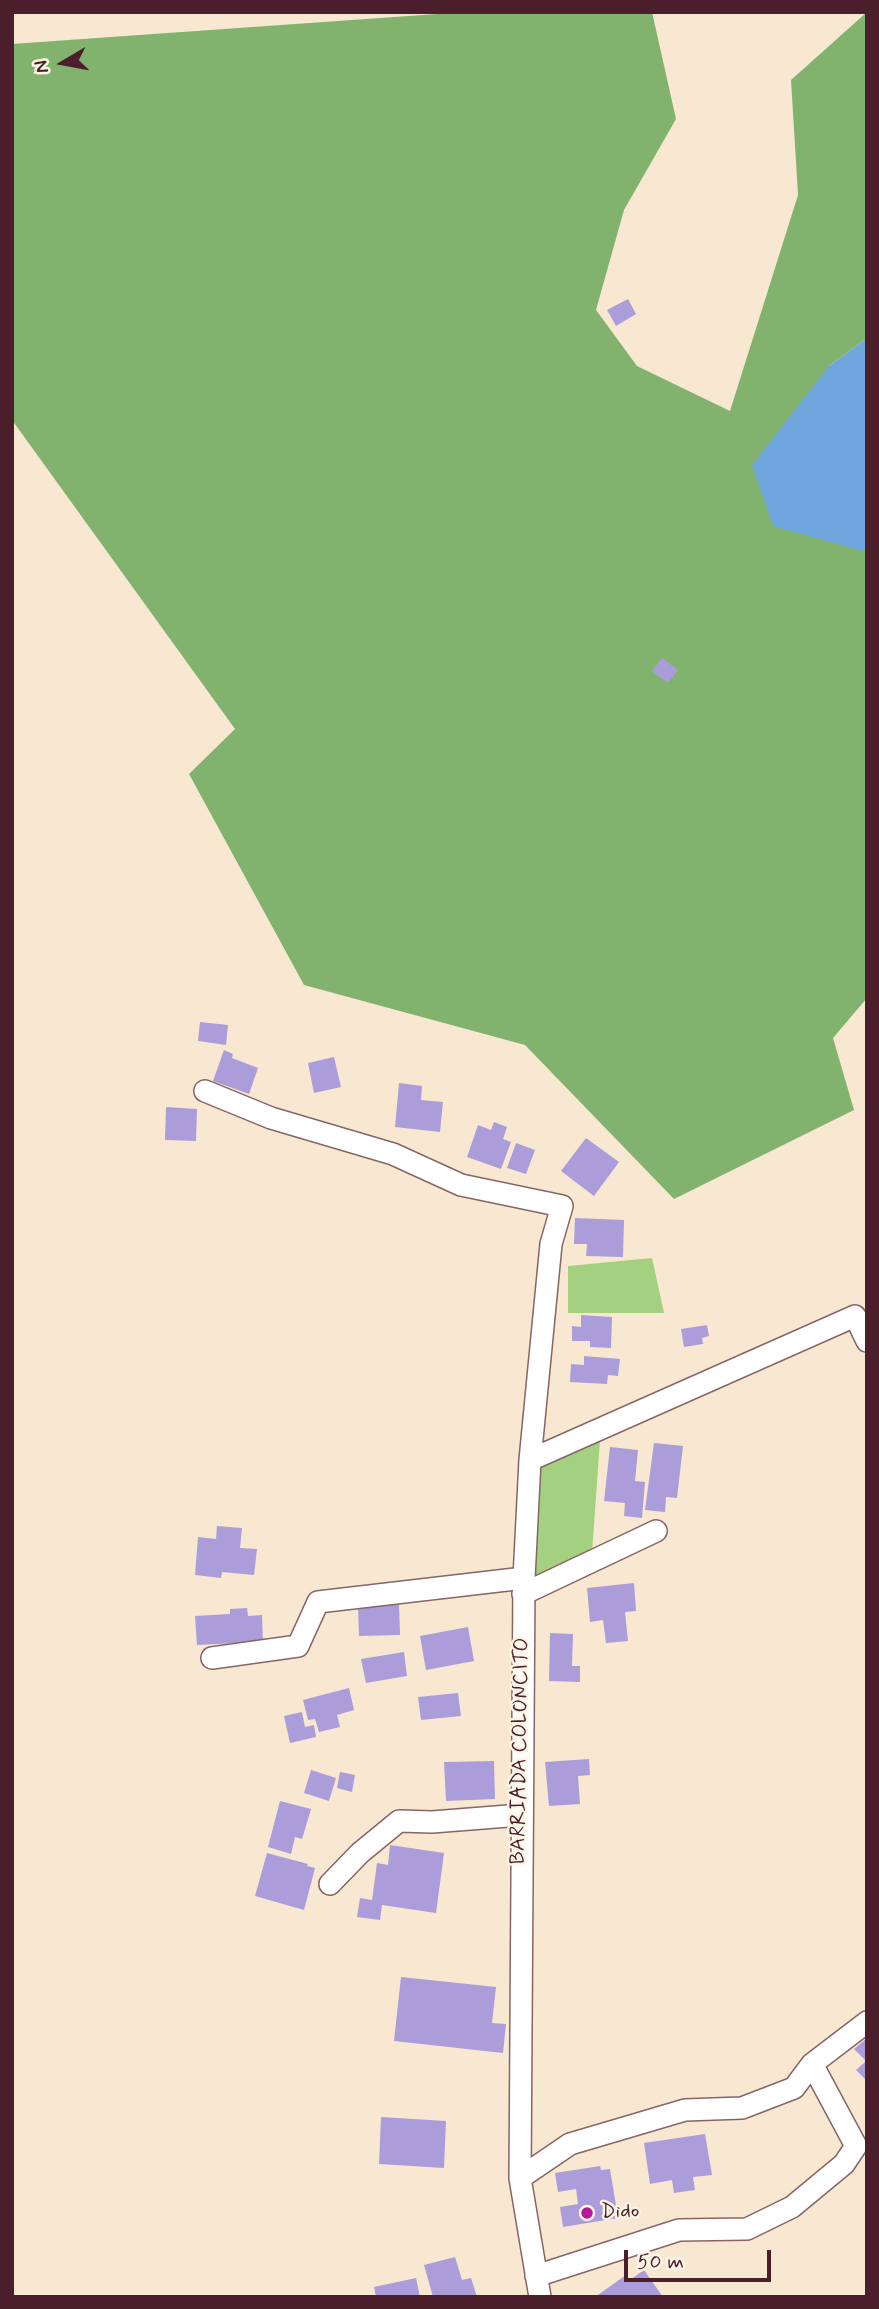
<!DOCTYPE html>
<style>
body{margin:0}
#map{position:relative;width:879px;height:2309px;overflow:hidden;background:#f8e8d2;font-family:Mynerve,sans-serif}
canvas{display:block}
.frame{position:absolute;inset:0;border:14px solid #4a1f2b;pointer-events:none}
.north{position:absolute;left:28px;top:28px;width:70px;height:70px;-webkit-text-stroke:5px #fcf5e5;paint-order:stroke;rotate:260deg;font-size:19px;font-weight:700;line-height:28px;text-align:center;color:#4a1f2b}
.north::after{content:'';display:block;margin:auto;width:24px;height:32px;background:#4a1f2b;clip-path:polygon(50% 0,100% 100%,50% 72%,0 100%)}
.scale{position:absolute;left:624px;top:2250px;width:147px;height:32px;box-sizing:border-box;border:4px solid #4a1f2b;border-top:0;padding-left:9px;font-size:21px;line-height:24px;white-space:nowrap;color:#4a1f2b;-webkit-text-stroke:5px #fcf5e5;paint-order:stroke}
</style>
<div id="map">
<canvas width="879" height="2309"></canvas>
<div class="frame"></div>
<div class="north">N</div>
<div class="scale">50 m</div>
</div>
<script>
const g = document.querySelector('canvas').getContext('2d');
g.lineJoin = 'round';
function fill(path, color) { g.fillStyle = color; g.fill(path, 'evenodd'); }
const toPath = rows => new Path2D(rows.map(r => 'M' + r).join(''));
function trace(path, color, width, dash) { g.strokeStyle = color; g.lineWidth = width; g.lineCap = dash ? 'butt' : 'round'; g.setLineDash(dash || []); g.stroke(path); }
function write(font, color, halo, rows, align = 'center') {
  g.font = font + ' Mynerve,sans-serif'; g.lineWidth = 5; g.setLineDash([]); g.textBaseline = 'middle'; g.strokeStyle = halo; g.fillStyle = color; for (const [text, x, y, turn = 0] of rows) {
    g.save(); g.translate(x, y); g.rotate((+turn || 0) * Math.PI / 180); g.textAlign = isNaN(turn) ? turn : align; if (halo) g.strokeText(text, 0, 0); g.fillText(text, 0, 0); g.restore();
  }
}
fill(toPath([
 [652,1258,664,1313,568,1313,568,1266],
 [600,1440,592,1553,531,1580,538,1464]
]), '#a3d17f');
fill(toPath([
 [465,12,652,12,676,119,624,210,596,310,637,366,730,411,798,195,791,80,867,12,867,338,829,366,861,551,867,547,867,998,833,1038,854,1110,674,1199,525,1045,304,985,189,774,235,729,12,420,12,44]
]), '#82b36e');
fill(toPath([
 [867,338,867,547,862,551,773,526,752,465,829,366]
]), '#6ea6dd');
fill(toPath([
 [628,299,636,314,616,326,607,310],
 [662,658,678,670,668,683,652,671],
 [200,1022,228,1025,226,1045,198,1041],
 [224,1050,233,1054,232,1058,258,1068,249,1094,213,1081],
 [334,1057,341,1087,314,1093,308,1063],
 [399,1083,422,1086,421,1100,443,1102,440,1132,395,1127],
 [166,1107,197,1109,196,1141,165,1140],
 [494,1122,507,1127,503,1139,511,1142,501,1169,467,1157,478,1125,491,1130],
 [586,1138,619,1162,594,1196,561,1171],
 [516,1143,535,1150,526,1174,507,1168],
 [575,1218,624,1220,623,1257,586,1256,587,1244,574,1244],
 [581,1315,612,1317,611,1348,590,1347,590,1341,572,1341,572,1326,581,1327],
 [707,1325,709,1336,702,1338,703,1344,684,1347,681,1329],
 [584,1356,620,1359,618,1376,608,1375,607,1384,570,1382,571,1364,584,1365],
 [654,1443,683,1446,677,1498,666,1497,665,1512,645,1510],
 [610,1447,638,1450,635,1481,645,1482,642,1518,624,1516,625,1503,604,1501],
 [217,1526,242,1528,240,1548,257,1549,254,1575,222,1572,221,1578,195,1575,198,1537,216,1539],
 [634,1583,636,1611,625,1612,628,1641,606,1643,603,1620,590,1622,587,1588],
 [399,1604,400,1635,359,1636,358,1605],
 [247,1608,248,1616,262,1615,263,1642,197,1645,195,1616,230,1614,230,1609],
 [468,1627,474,1661,426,1670,420,1636],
 [550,1633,573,1634,572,1666,580,1666,580,1682,549,1681],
 [404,1652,407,1676,366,1683,361,1659],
 [349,1688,354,1710,337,1715,340,1727,319,1732,315,1719,308,1720,303,1700],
 [458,1693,461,1716,421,1720,418,1697],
 [302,1712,305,1727,314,1725,316,1737,290,1743,284,1716],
 [589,1759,590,1775,578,1776,580,1804,549,1806,545,1762],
 [494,1761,495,1799,446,1801,444,1762],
 [311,1770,336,1778,329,1801,304,1793],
 [340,1772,355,1775,352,1792,337,1788],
 [280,1801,311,1809,302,1839,295,1837,291,1854,268,1847],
 [390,1845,444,1853,436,1913,382,1905,380,1920,357,1917,360,1898,372,1900,377,1863,388,1865],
 [267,1853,308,1864,307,1866,315,1868,304,1910,255,1896],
 [401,1977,496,1987,492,2023,506,2024,503,2053,394,2041],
 [867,2038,867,2081,856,2070,866,2061,854,2049],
 [381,2117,446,2121,444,2168,379,2164],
 [705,2134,712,2175,693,2177,695,2190,674,2193,672,2180,650,2184,644,2143],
 [600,2166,601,2170,610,2169,618,2218,563,2227,560,2207,578,2204,576,2189,558,2192,555,2173],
 [455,2257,462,2280,471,2278,477,2297,433,2297,424,2265],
 [644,2270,663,2297,595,2297,626,2275,630,2280],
 [416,2278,420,2297,376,2297,374,2287]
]), '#aa9dd9');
const street = toPath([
 [205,1091,271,1118,393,1154,461,1185,562,1206,551,1244,530,1460,524,1578,520,2178,540,2297],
 [530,1460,855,1316,867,1341],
 [523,1594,656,1531],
 [212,1658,298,1646,318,1602,524,1578],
 [330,1884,360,1853,399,1821,432,1822,521,1815],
 [520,2178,570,2144,685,2110,742,2108,794,2088,812,2064,867,2022],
 [536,2276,679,2230,747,2229,792,2207,844,2164,856,2146,812,2064]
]);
trace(street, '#876565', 24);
trace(street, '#fff', 21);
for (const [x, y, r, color] of [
 [587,2213,7,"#b5179e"]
]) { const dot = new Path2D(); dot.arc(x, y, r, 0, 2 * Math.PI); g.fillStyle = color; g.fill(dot); trace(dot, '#fcf5e5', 2.5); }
write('21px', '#4a1f2b', '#fcf5e5', [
 ["BARRIADA COLONCITO",521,1751,-89]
]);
write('21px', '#4a1f2b', '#fcf5e5', [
 ["Dido",601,2213]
], 'left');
</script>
